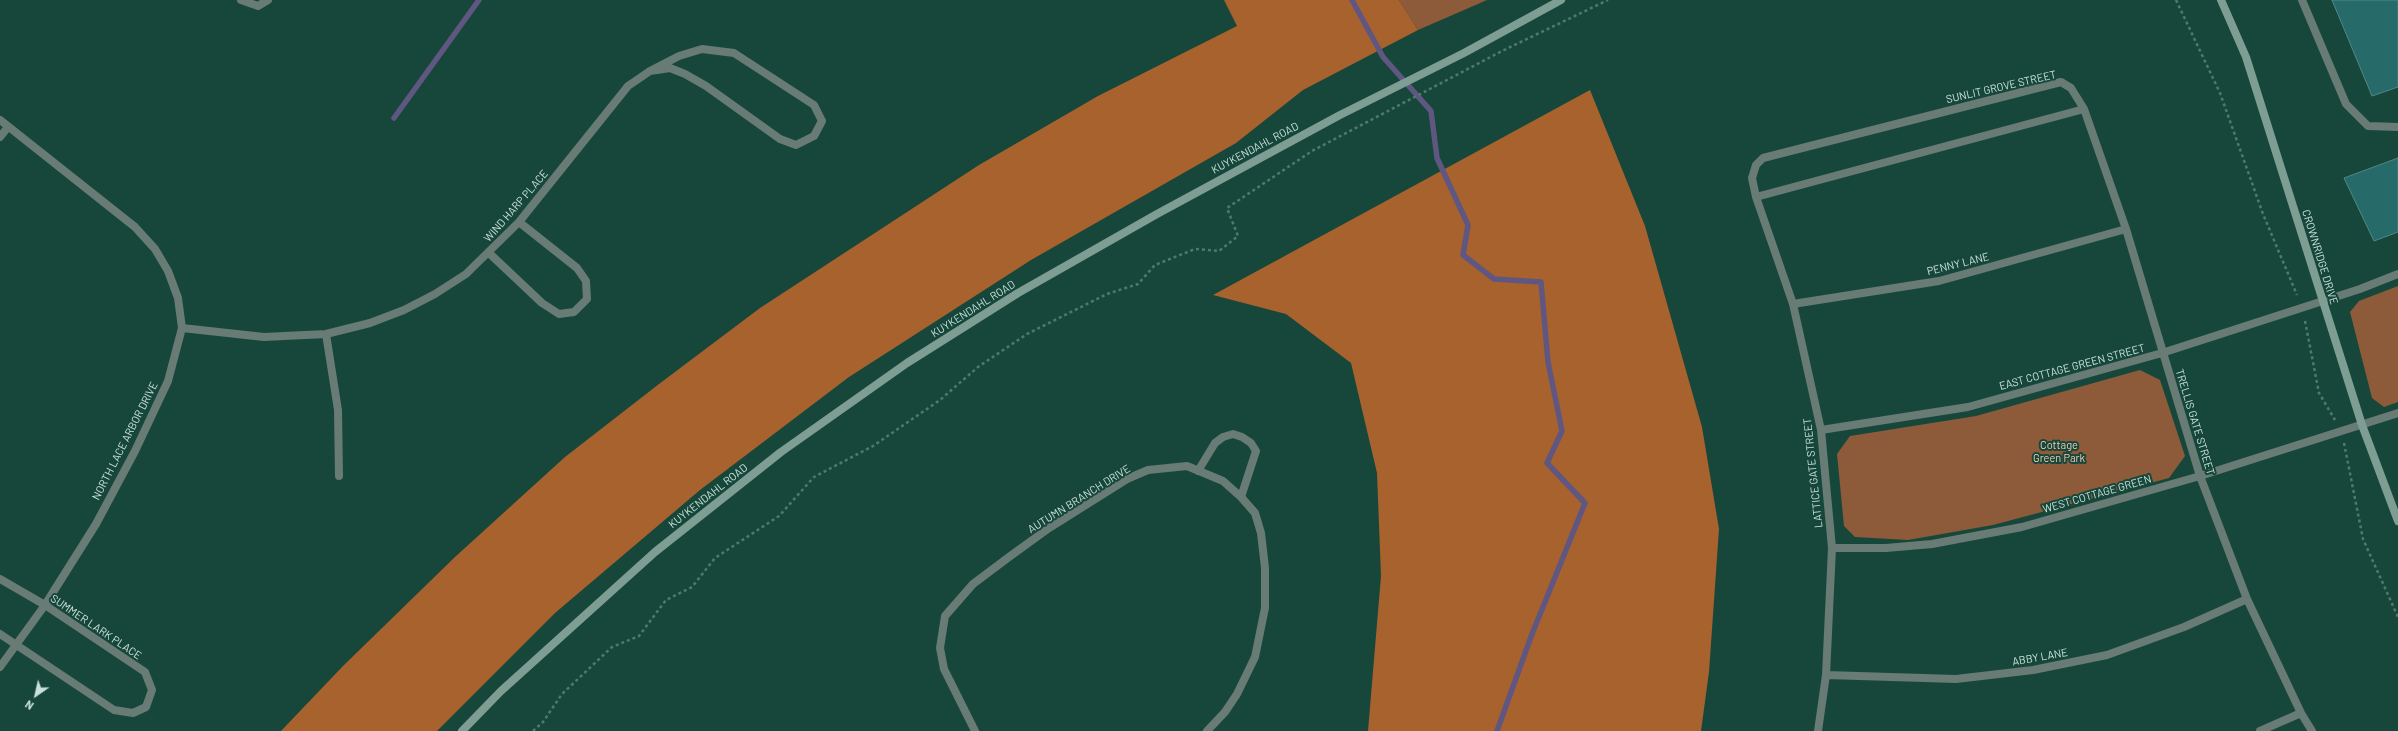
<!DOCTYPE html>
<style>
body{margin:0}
#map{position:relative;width:2398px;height:731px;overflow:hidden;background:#17473b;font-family:Barlow,sans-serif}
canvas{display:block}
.north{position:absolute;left:16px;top:675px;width:40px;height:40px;-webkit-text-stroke:3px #17473b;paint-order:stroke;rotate:214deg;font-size:11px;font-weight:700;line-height:16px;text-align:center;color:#c9e2da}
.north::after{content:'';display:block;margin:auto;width:14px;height:18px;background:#c9e2da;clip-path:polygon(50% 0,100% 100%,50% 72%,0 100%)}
</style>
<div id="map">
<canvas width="2398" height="731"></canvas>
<div class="north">N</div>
</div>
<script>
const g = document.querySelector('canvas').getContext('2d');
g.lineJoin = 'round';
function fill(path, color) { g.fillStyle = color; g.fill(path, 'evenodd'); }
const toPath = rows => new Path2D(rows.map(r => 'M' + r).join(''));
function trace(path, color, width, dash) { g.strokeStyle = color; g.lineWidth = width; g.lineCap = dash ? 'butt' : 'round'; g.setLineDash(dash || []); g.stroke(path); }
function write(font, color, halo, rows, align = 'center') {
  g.font = font + ' Barlow,sans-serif'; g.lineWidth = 4; g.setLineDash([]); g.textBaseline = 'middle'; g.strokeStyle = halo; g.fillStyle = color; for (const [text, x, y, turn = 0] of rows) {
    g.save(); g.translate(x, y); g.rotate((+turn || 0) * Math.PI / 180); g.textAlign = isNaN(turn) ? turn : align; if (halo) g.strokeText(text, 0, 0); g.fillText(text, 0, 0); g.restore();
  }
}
fill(toPath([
 [1399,0,1487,0,1418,30],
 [2398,286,2398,402,2384,407,2372,398,2350,312,2359,301],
 [2140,370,2160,380,2185,456,2169,478,1993,525,1908,540,1855,537,1844,526,1837,454,1850,436,1976,416]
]), '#8d5b39');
fill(toPath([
 [1224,0,1399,0,1418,30,1303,90,1236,143,1031,260,849,377,700,490,555,613,437,731,281,731,343,666,455,557,565,457,659,384,760,308,979,165,1098,96,1237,26],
 [1590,90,1645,226,1702,427,1719,529,1709,672,1701,731,1368,731,1381,576,1377,473,1351,363,1286,314,1213,295]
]), '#a8622e');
trace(toPath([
 [1352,0,1383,57,1431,111,1437,158,1468,225,1463,255,1494,279,1541,282,1548,362,1562,431,1547,463,1585,503,1532,634,1497,731],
 [394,118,479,0]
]), '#5f5782', 5.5);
const building = toPath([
 [2332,0,2398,0,2398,87,2372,96,2332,0],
 [2398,158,2398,232,2374,241,2344,178,2398,158]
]);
fill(building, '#266a69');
trace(building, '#538786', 1);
trace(toPath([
 [2176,0,2220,93,2263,214,2297,295],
 [2305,321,2319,393,2335,420],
 [2344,443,2363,539,2398,617],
 [533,731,543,722,562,694,612,647,639,636,666,600,692,587,715,558,779,516,814,477,873,446,940,400,978,367,1027,334,1107,294,1138,284,1155,265,1195,249,1219,251,1238,236,1227,208,1312,151,1502,51,1608,0]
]), '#50796e', 2.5, [3, 3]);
trace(toPath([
 [2302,0,2346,104,2368,126,2398,127]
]), '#687b75', 8);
trace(toPath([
 [241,0,258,6,268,0],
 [0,120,135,227,155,249,168,271,178,298,182,328,168,381,135,451,96,524,45,605,0,667],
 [0,137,8,127],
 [1756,197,2084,109],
 [489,253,542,303,559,314,574,312,587,299,586,281,577,268,519,222],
 [1793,304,1939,281,2126,229],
 [182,328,264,337,326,334,370,323,404,310,435,294,466,274,519,222,628,86,650,71,679,56,702,49,734,53,814,105,822,121,814,136,796,145,780,139,706,86,685,74,670,68,650,71],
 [326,334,338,410,339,476],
 [1821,430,1968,407,2162,353,2360,289,2398,274],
 [1198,471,1215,443,1223,437,1233,434,1242,437,1251,443,1256,451,1241,497],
 [1832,548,1886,548,1932,544,2022,527,2200,476,2398,413],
 [0,579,45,605,145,672,152,690,146,707,133,713,114,710,0,634],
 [1826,675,1956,679,2033,670,2107,655,2184,627,2247,599],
 [975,731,944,669,940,648,945,616,973,584,1009,557,1049,528,1127,479,1148,470,1187,466,1223,481,1241,497,1255,513,1261,533,1265,568,1265,608,1255,657,1237,694,1225,712,1207,731],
 [1818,731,1826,675,1832,548,1821,430,1793,304,1756,197,1752,178,1756,165,1763,158,2061,82,2071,88,2084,109,2126,229,2200,476,2247,599,2301,713,2312,731],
 [2260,731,2301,713]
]), '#687b75', 8);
trace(toPath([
 [2221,0,2246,57,2362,425,2398,521],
 [462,731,501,691,655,552,781,452,907,363,1018,293,1157,214,1340,115,1464,53,1561,0]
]), '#7e9e94', 8);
write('11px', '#c9e2da', '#17473b', [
 ["SUNLIT GROVE STREET",2001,87,-13],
 ["KUYKENDAHL ROAD",1255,148,-28],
 ["WIND HARP PLACE",516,206,-49],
 ["CROWNRIDGE DRIVE",2320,257,73],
 ["PENNY LANE",1958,264,-14],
 ["KUYKENDAHL ROAD",973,309,-32],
 ["EAST COTTAGE GREEN STREET",2072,367,-15],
 ["TRELLIS GATE STREET",2195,422,73],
 ["NORTH LACE ARBOR DRIVE",125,441,-63],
 ["LATTICE GATE STREET",1813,473,-96],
 ["WEST COTTAGE GREEN",2097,494,-16],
 ["KUYKENDAHL ROAD",708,496,-38],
 ["AUTUMN BRANCH DRIVE",1079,499,-32],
 ["SUMMER LARK PLACE",96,627,34],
 ["ABBY LANE",2040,657,-10]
]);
write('11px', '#f4ccb3', '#17473b', [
 ["Cottage",2059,445],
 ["Green Park",2059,458]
]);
</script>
